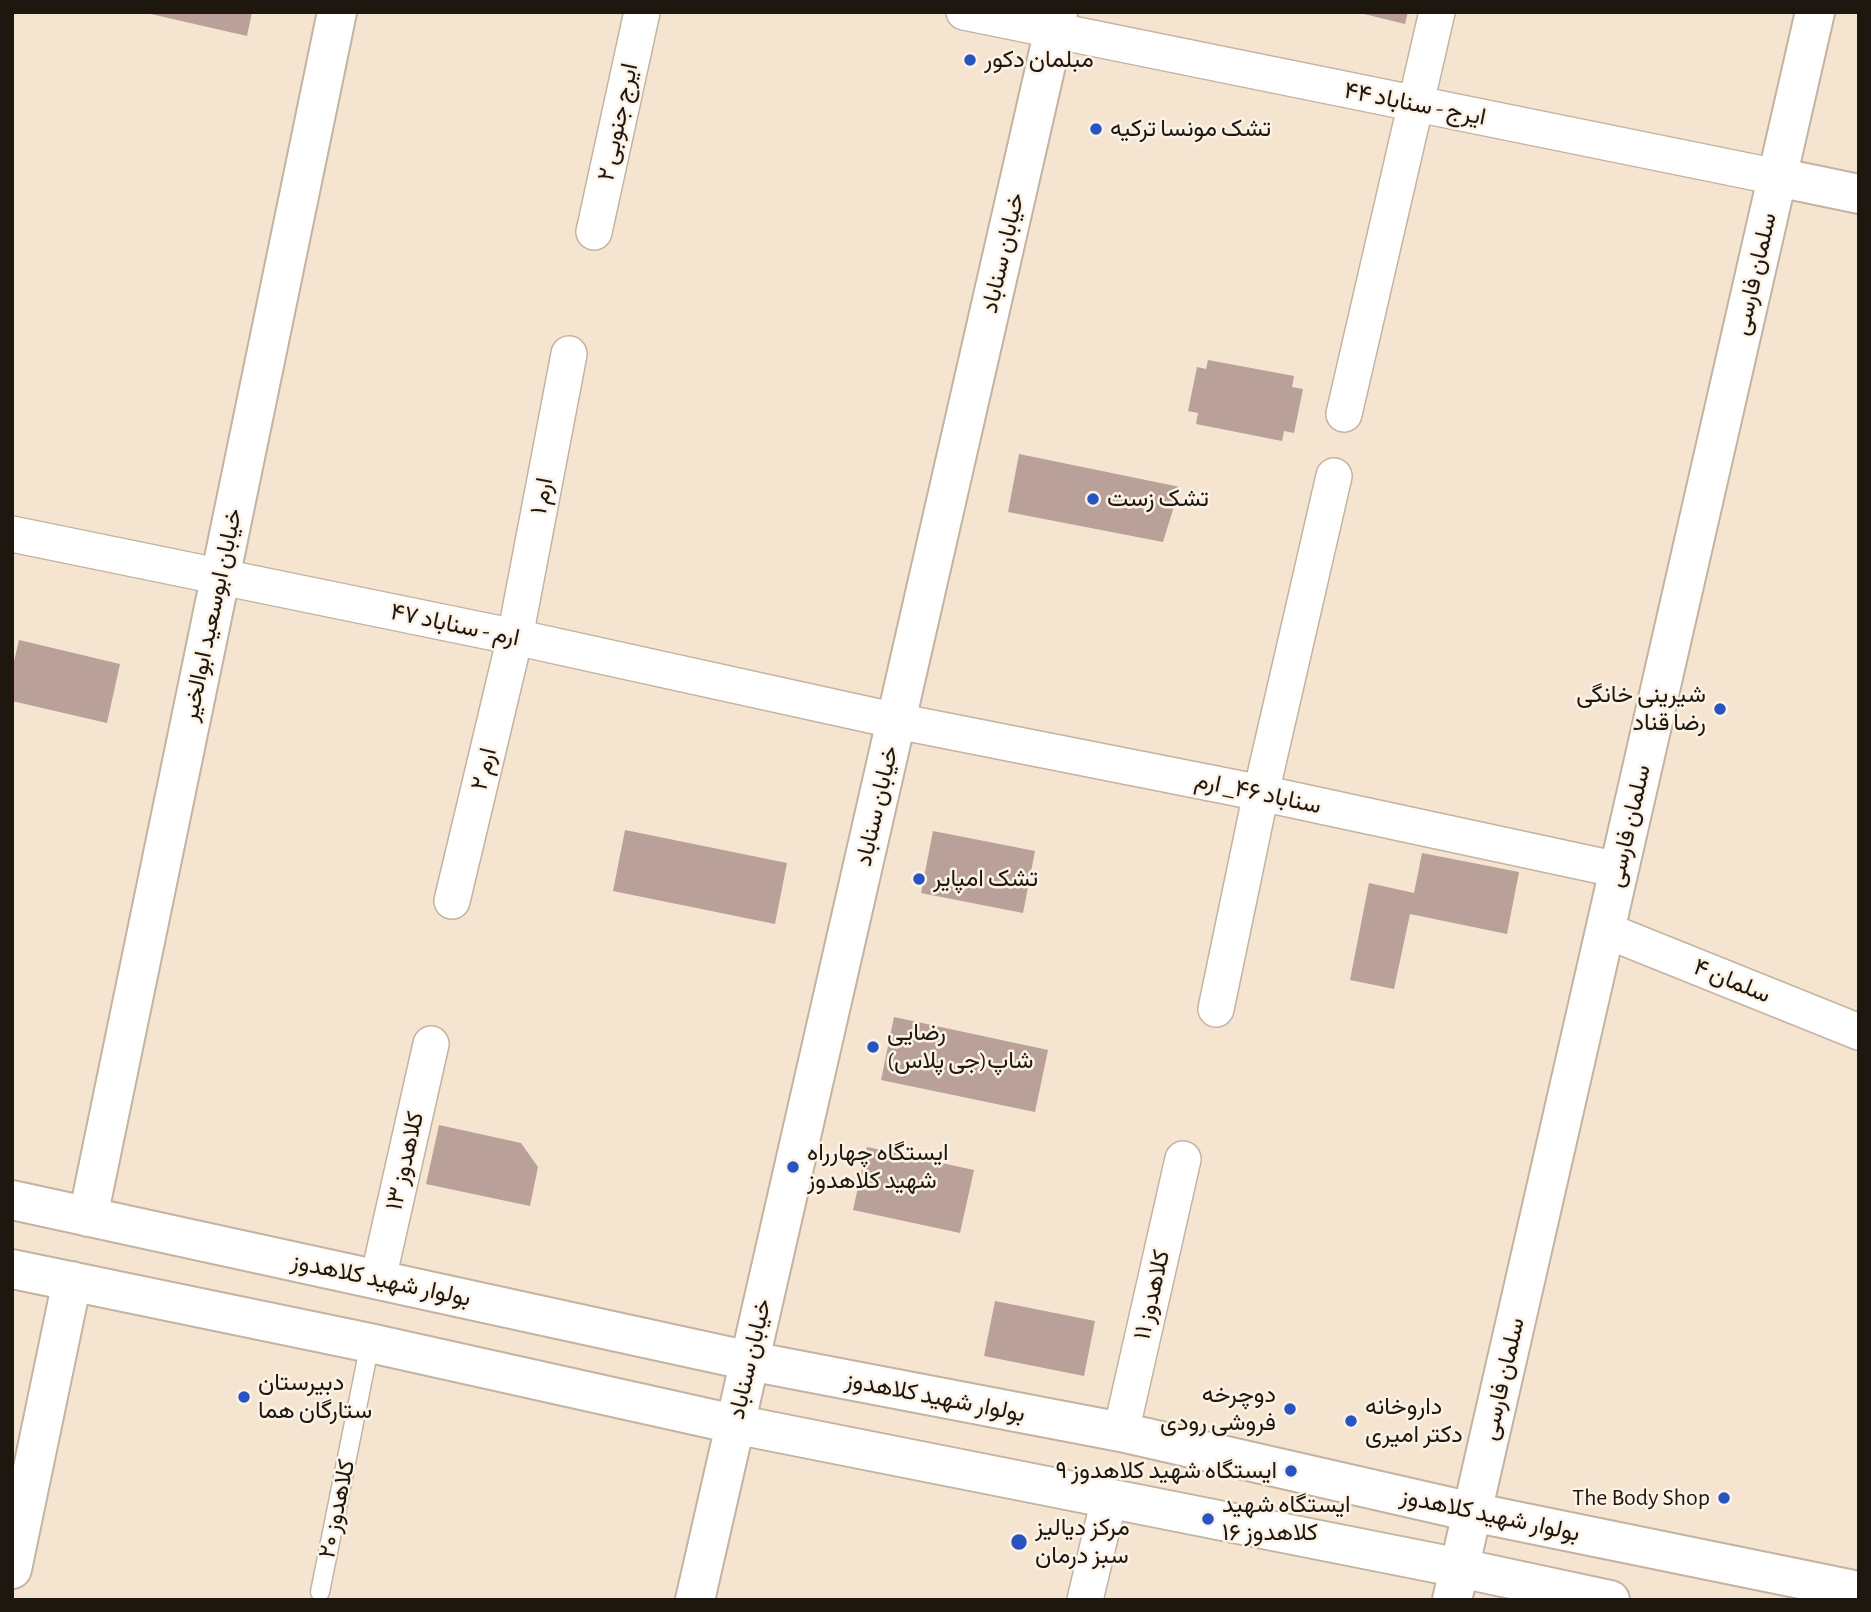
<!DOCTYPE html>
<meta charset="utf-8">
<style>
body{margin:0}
#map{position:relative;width:1871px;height:1612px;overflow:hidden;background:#f5e4d0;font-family:"Alegreya Sans",sans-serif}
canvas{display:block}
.frame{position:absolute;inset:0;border:14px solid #1d1710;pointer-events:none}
</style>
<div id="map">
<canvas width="1871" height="1612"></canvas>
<div class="frame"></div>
</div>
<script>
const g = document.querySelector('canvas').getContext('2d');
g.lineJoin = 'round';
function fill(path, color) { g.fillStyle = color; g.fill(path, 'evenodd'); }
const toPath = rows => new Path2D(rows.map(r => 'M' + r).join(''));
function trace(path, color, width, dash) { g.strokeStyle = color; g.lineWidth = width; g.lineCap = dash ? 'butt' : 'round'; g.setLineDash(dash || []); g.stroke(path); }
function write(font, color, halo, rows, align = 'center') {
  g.font = font + ' "Alegreya Sans",Vazirmatn,sans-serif'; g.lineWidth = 5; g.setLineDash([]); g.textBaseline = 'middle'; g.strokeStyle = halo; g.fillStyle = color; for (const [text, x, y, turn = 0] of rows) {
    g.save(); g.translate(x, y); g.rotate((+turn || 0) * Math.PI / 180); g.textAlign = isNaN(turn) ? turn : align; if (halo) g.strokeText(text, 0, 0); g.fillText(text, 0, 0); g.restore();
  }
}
fill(toPath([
 [142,12,252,12,247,36],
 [1356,12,1408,12,1405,24],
 [1208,360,1294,376,1292,387,1303,389,1294,433,1284,431,1282,441,1196,424,1198,413,1188,411,1197,367,1206,369],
 [1019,454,1180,487,1163,542,1008,512],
 [19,640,120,664,107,723,12,701,12,670],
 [625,830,787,863,775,924,613,891],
 [933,831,1035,851,1023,913,921,893],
 [1422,853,1519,872,1507,934,1410,914,1394,989,1350,980,1369,883,1414,893],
 [894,1017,1048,1050,1035,1112,881,1080],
 [439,1125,521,1143,538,1167,530,1206,426,1184],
 [867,1147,974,1170,960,1233,853,1210],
 [995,1301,1095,1321,1084,1376,984,1356]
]), '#b9a098');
const lane = toPath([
 [320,1592,370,1343]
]);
const street = toPath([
 [964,12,1777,177],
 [594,232,642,12],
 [1344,414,1437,12],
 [12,534,515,637,897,721,1261,793,1619,870],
 [452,901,515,637,569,354],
 [1605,930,1859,1032],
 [1216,1009,1261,793,1334,476],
 [378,1279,431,1044],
 [1121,1432,1183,1159],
 [1085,1600,1109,1499]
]);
const secondary = toPath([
 [1777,177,1859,194],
 [12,1200,750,1361,1121,1432,1472,1512,1859,1591],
 [88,1217,337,12],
 [12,1269,370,1343,734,1424,1460,1568,1610,1600],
 [12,1569,72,1281],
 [695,1600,1058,12],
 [1452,1600,1815,12]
]);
trace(lane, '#c3b3a0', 21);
trace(street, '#c3b3a0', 38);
trace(secondary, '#c3b3a0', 42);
trace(lane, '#fff', 18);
trace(street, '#fff', 35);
trace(secondary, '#fff', 38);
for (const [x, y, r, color] of [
 [970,60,7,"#2a53c2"],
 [1096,129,7,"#2a53c2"],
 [1093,499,7,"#2a53c2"],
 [1720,709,7,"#2a53c2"],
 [919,879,7,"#2a53c2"],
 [873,1047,7,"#2a53c2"],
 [793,1167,7,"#2a53c2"],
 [244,1397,7,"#2a53c2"],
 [1290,1409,7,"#2a53c2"],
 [1351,1421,7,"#2a53c2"],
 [1291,1471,7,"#2a53c2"],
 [1724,1498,7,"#2a53c2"],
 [1208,1519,7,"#2a53c2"],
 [1019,1542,9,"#2a53c2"]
]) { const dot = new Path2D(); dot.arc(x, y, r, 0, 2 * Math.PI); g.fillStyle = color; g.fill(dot); trace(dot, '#fcf2e6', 2.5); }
write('24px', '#1d1710', '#fcf2e6', [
 ["مبلمان دكور",984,60],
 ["تشک مونسا ترکیه",1110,129],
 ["تشک زست",1107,499],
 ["شیرینی خانگی",1706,695,"right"],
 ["رضا قناد",1706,723,"right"],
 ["تشک امپایر",933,879],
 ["رضایی",887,1033],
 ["شاپ(جی پلاس)",887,1061],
 ["ایستگاه چهارراه",807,1153],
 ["شهید کلاهدوز",807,1181],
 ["دبیرستان",258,1383],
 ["ستارگان هما",258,1411],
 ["دوچرخه",1276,1395,"right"],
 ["فروشی رودی",1276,1423,"right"],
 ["داروخانه",1365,1407],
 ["دکتر امیرى",1365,1435],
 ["ایستگاه شهید کلاهدوز ۹",1277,1471,"right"],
 ["The Body Shop",1710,1498,"right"],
 ["ایستگاه شهید",1222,1505],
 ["کلاهدوز ۱۶",1222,1533],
 ["مرکز دیالیز",1035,1528],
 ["سبز درمان",1035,1556]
], 'left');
write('24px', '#1d1710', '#fcf2e6', [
 ["ایرج - سناباد ۴۴",1415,104,11],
 ["ایرج جنوبی ۲",618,122,-78],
 ["خیابان سناباد",1003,253,-77],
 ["سلمان فارسی",1755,274,-77],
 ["ارم ۱",542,496,-79],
 ["خیابان ابوسعید ابوالخیر",212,615,-78],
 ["ارم - سناباد ۴۷",455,625,12],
 ["ارم ۲",484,769,-76],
 ["سناباد ۴۶_ ارم",1258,793,12],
 ["خیابان سناباد",877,806,-77],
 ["سلمان فارسی",1629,826,-77],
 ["سلمان ۴",1732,981,22],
 ["کلاهدوز ۱۳",405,1161,-77],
 ["بولوار شهید کلاهدوز",381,1280,12],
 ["کلاهدوز ۱۱",1152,1295,-77],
 ["خیابان سناباد",750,1359,-77],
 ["سلمان فارسی",1503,1379,-77],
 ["بولوار شهید کلاهدوز",935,1397,11],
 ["کلاهدوز ۲۰",337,1509,-78],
 ["بولوار شهید کلاهدوز",1490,1515,12]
]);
</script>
